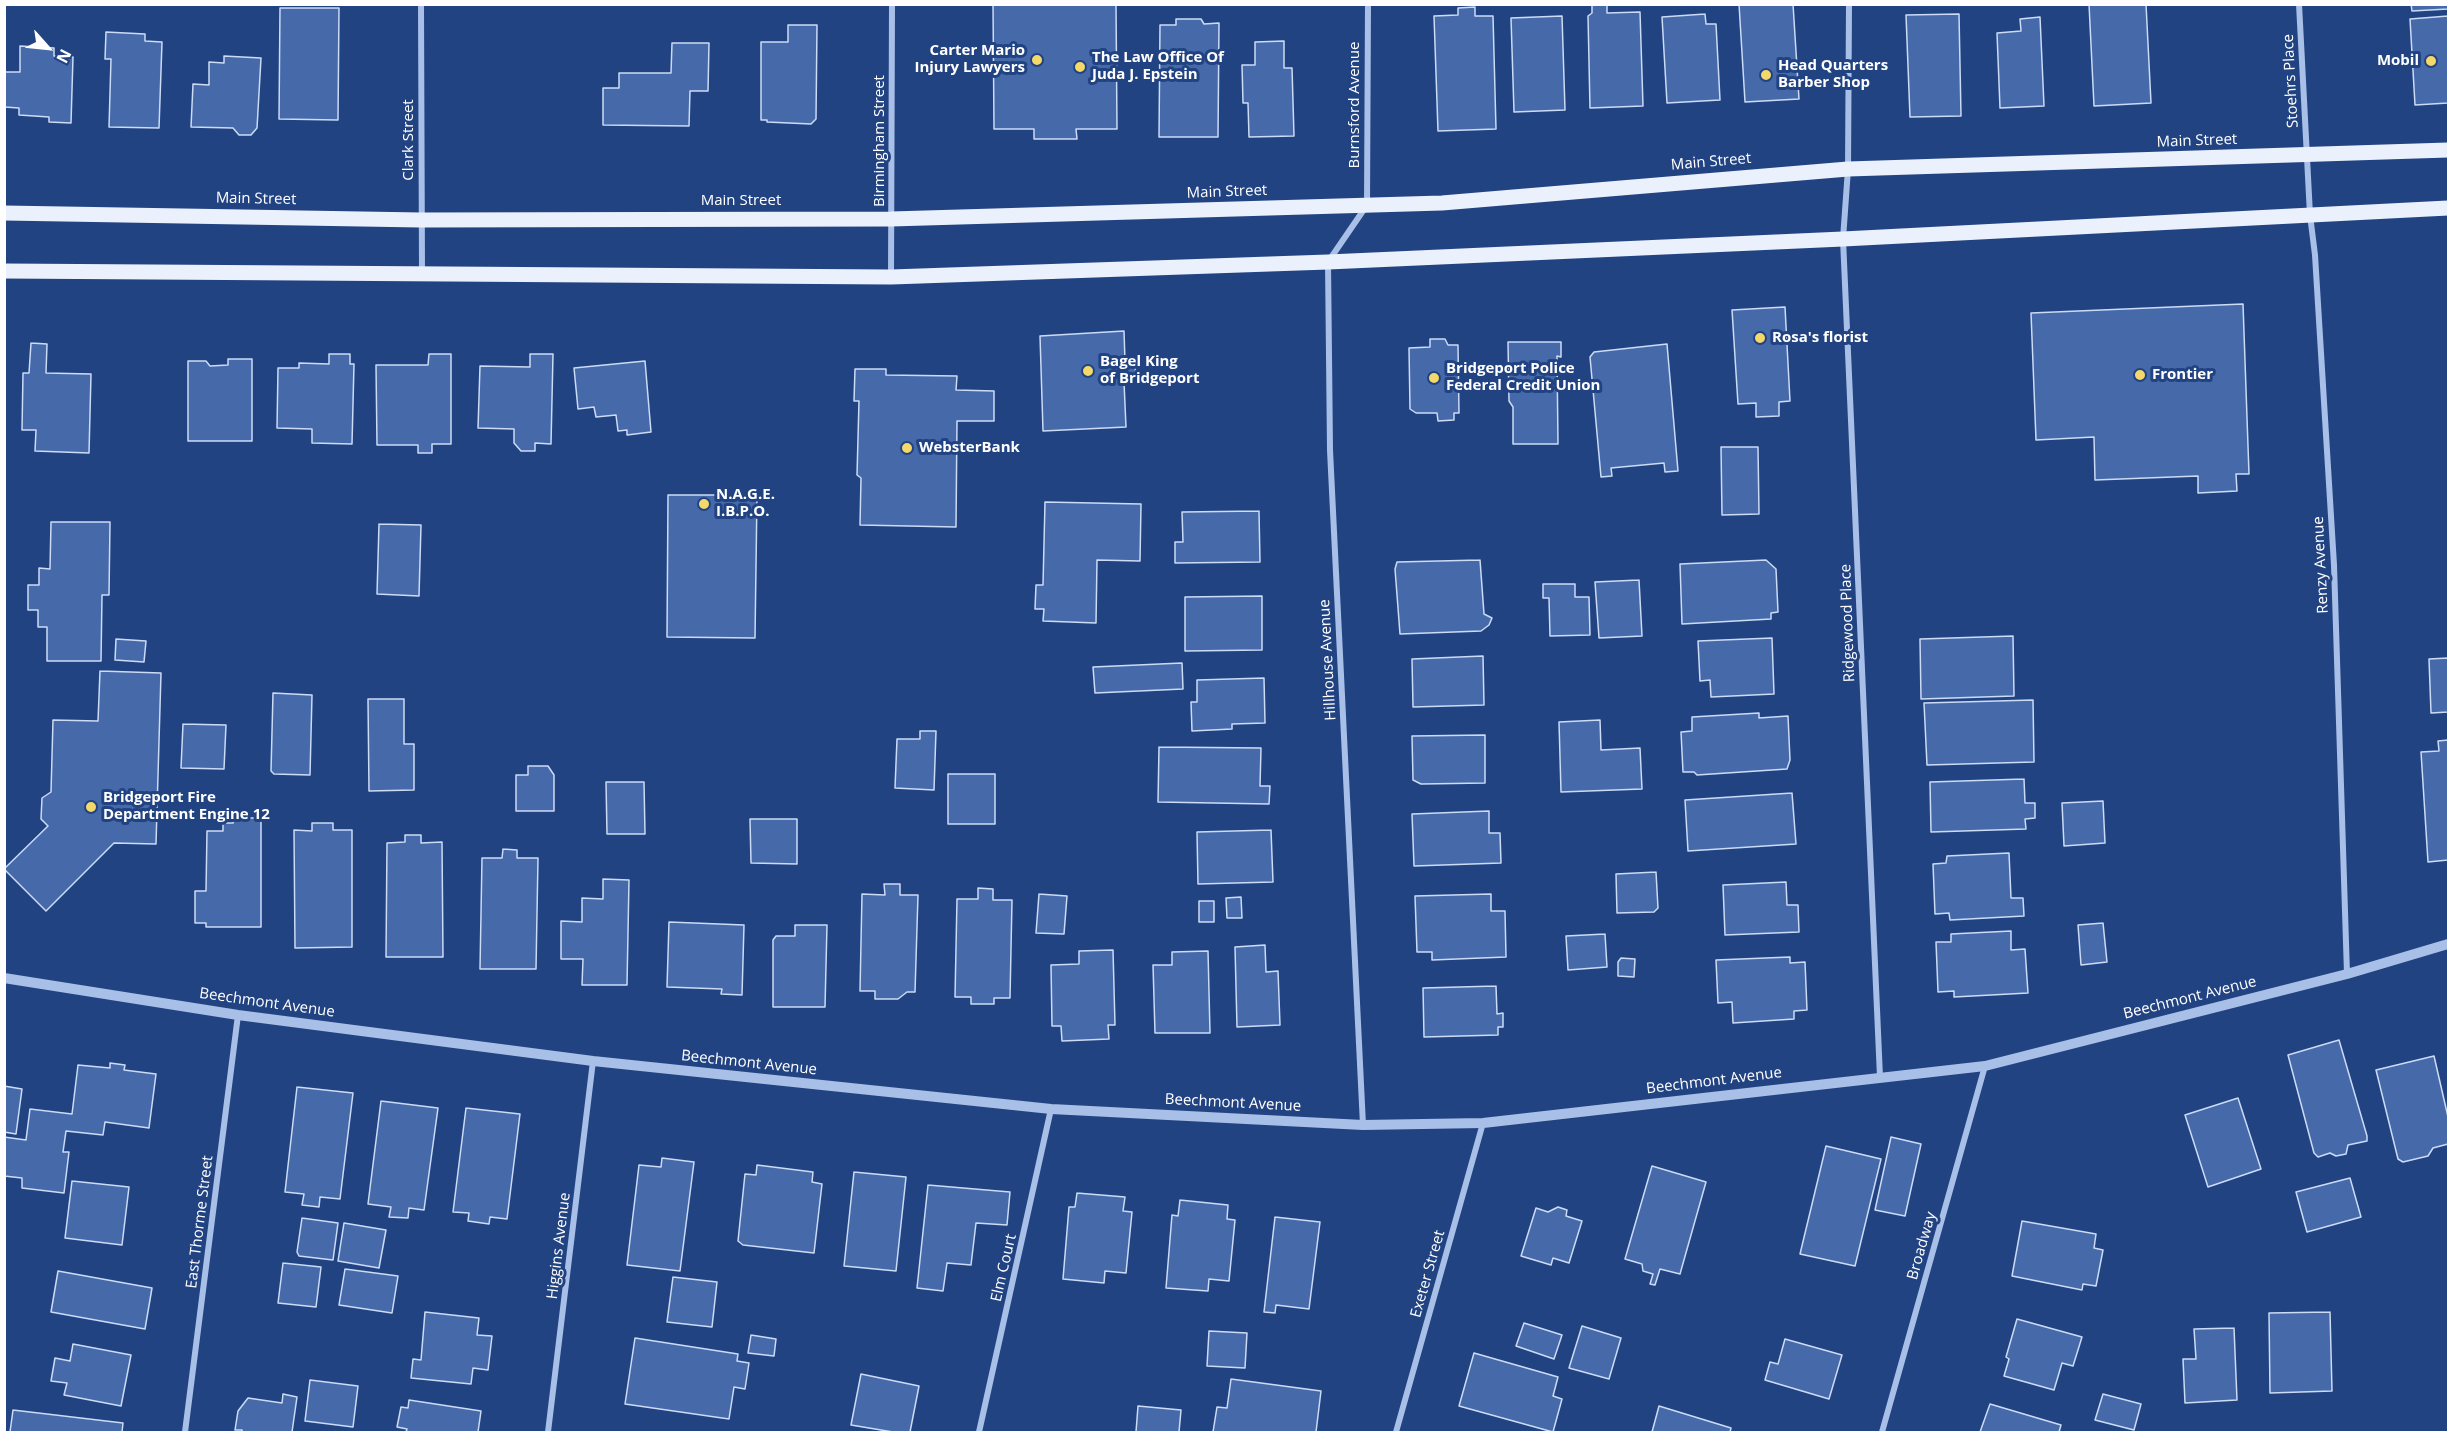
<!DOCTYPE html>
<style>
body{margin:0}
#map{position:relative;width:2453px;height:1437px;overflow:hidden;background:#224382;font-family:"Open Sans",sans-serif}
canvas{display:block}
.frame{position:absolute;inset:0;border:6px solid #fff;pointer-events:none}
.north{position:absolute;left:18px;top:18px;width:60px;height:60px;-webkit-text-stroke:4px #224382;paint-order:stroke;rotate:117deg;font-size:16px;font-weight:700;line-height:24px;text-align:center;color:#fff}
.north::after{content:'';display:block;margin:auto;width:21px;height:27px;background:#fff;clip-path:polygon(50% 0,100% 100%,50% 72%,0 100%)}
</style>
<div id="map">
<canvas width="2453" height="1437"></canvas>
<div class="frame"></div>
<div class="north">N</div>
</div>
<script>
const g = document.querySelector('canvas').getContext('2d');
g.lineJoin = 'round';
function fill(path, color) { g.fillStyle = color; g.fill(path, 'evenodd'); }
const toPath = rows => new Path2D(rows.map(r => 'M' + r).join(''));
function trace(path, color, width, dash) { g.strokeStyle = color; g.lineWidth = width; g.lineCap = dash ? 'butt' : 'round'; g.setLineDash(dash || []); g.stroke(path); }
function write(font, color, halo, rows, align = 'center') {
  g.font = font + ' "Open Sans",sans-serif'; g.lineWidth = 6; g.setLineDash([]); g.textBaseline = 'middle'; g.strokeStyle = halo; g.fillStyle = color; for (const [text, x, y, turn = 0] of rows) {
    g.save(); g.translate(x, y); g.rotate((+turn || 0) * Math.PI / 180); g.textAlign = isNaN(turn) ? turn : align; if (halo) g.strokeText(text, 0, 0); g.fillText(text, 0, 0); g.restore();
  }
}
const building = toPath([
 [993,4,1116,4,1117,129,1076,129,1077,139,1034,139,1034,129,994,129,993,4],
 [1592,4,1607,4,1607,13,1640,12,1643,106,1590,108,1588,16,1592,13,1592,4],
 [1739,4,1793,4,1799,99,1745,102,1739,4],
 [2089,4,2146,4,2151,103,2094,106,2089,4],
 [2411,4,2448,4,2448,9,2412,11,2411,4],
 [1475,7,1475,16,1493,16,1496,129,1438,131,1434,16,1458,15,1458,8,1475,7],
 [280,8,339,8,338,120,279,119,280,8],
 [1705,14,1706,24,1716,24,1720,100,1667,103,1662,17,1705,14],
 [1959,14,1961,116,1910,117,1906,15,1959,14],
 [1562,16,1565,110,1514,112,1511,18,1562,16],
 [2448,16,2448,103,2415,105,2410,19,2448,16],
 [2040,17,2044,106,2000,108,1997,33,2021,31,2020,19,2040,17],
 [1176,19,1201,19,1204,24,1219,23,1218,137,1159,137,1160,25,1176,25,1176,19],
 [788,25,817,25,816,119,811,124,767,122,767,120,761,120,761,42,788,42,788,25],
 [106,32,145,34,145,41,162,42,159,128,109,127,111,59,105,59,106,32],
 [1284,41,1284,68,1292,68,1294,136,1249,137,1248,103,1243,103,1242,65,1255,65,1255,42,1284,41],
 [672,43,709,43,708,91,690,91,689,126,603,125,603,88,619,88,619,73,671,73,672,43],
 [20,46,54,48,54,56,73,57,71,123,49,122,49,117,19,115,19,108,4,107,4,72,20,72,20,46],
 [224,56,261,58,257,128,251,135,239,135,233,128,191,127,193,84,209,85,209,62,224,63,224,56],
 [2243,304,2249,474,2236,474,2237,491,2198,493,2198,476,2095,480,2094,437,2036,440,2031,313,2243,304],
 [1785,307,1790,401,1779,402,1779,416,1756,417,1756,403,1738,404,1732,310,1785,307],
 [1124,331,1125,361,1135,361,1136,381,1124,382,1126,427,1043,431,1040,336,1124,331],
 [1430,339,1445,339,1448,345,1458,345,1459,413,1454,413,1454,420,1438,421,1437,413,1416,413,1410,409,1409,348,1430,347,1430,339],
 [1508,342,1561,342,1561,357,1557,356,1558,444,1513,444,1513,407,1509,401,1508,342],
 [31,343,47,344,46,373,91,374,89,453,35,451,36,430,22,430,23,373,29,373,31,343],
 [1667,344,1678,471,1665,472,1664,463,1611,468,1612,476,1601,477,1590,357,1594,352,1667,344],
 [329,354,350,354,350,364,354,364,352,444,312,443,312,429,277,428,278,368,299,368,299,363,329,364,329,354],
 [429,354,451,354,451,444,432,444,432,453,418,453,418,445,377,445,376,365,428,365,429,354],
 [530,354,553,354,551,444,535,443,535,451,521,451,514,443,514,429,478,428,480,366,530,367,530,354],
 [228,359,252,359,252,441,188,441,188,361,206,361,210,366,228,365,228,359],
 [645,361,651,432,627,435,627,430,618,431,616,415,596,417,594,407,578,409,574,368,645,361],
 [855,369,886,369,886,375,957,376,956,390,994,391,994,421,957,421,956,527,860,525,861,478,857,475,859,401,854,401,855,369],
 [1721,447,1758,447,1759,514,1722,515,1721,447],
 [668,495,757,495,755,638,667,637,668,495],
 [1045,502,1141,504,1140,561,1097,560,1096,623,1043,621,1044,609,1035,609,1036,585,1043,585,1045,502],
 [1259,511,1260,562,1175,563,1175,542,1183,542,1182,512,1259,511],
 [51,522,110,522,109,595,102,595,101,661,47,661,47,627,38,627,38,610,28,610,28,585,39,585,39,568,50,569,51,522],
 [379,524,421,525,419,596,377,594,379,524],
 [1480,560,1484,614,1492,618,1489,625,1481,631,1400,634,1395,569,1397,562,1480,560],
 [1766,560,1776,569,1778,612,1771,613,1771,619,1682,624,1680,564,1766,560],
 [1639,580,1642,636,1599,638,1595,582,1639,580],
 [1543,584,1575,584,1575,597,1589,597,1590,635,1550,636,1549,598,1543,598,1543,584],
 [1262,596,1262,650,1185,651,1185,597,1262,596],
 [2013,636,2014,696,1921,699,1920,639,2013,636],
 [1772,638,1774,694,1711,697,1710,680,1700,681,1698,641,1772,638],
 [116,639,146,641,144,662,115,660,116,639],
 [1483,656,1484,705,1413,707,1412,659,1483,656],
 [2448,658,2448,712,2431,713,2429,659,2448,658],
 [1182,663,1183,689,1095,693,1093,667,1182,663],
 [100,671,161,673,156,844,114,843,46,911,4,869,48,826,41,819,42,798,51,792,53,720,98,721,100,671],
 [1264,678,1265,723,1232,724,1232,729,1192,731,1191,702,1197,702,1197,680,1264,678],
 [273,693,312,695,310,775,274,774,271,771,273,693],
 [368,699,404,699,404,744,414,744,414,790,369,791,368,699],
 [2033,700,2034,762,1927,765,1924,703,2033,700],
 [1759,713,1759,718,1788,716,1790,760,1787,769,1697,775,1694,772,1683,772,1681,732,1692,731,1692,717,1759,713],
 [1600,720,1601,750,1640,748,1642,789,1561,792,1559,722,1600,720],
 [183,724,226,725,224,769,181,768,183,724],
 [920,731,936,731,934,790,895,788,897,739,920,739,920,731],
 [1485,735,1485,783,1421,784,1413,780,1412,736,1485,735],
 [2448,740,2448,860,2428,862,2421,752,2439,751,2438,741,2448,740],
 [1159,747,1261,748,1260,786,1270,786,1269,804,1158,802,1159,747],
 [528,766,548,766,554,775,554,811,516,811,516,775,528,775,528,766],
 [948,774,995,774,995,824,948,824,948,774],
 [2024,779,2025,803,2035,803,2035,818,2025,819,2026,829,1931,832,1930,782,2024,779],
 [606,782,644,782,645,834,607,834,606,782],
 [1792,793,1796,844,1688,851,1685,800,1792,793],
 [2103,801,2105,843,2064,846,2062,803,2103,801],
 [1489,811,1489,833,1500,833,1501,863,1414,866,1412,814,1489,811],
 [234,818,261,818,261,927,206,927,206,923,195,923,195,891,206,891,207,831,223,831,223,823,233,823,234,818],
 [750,819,797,819,797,864,751,863,750,819],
 [312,823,333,823,333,830,352,830,352,947,295,948,294,830,312,831,312,823],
 [1271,830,1273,882,1198,884,1197,832,1271,830],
 [405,835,421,835,421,843,442,842,443,957,386,957,387,843,405,842,405,835],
 [503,849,517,850,517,858,538,858,536,969,480,969,482,858,502,858,503,849],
 [2009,853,2011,898,2023,898,2024,916,1950,920,1949,913,1935,914,1933,864,1946,863,1947,856,2009,853],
 [1656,872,1658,908,1654,912,1617,913,1616,874,1656,872],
 [603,879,629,880,627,985,582,985,583,959,561,959,561,921,582,922,582,898,603,899,603,879],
 [1786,882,1787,905,1798,905,1799,932,1725,935,1723,885,1786,882],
 [884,884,900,884,900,895,918,895,915,992,907,992,898,999,875,999,875,991,860,991,862,894,885,895,884,884],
 [978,888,993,889,993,900,1012,900,1010,998,994,998,994,1004,971,1004,971,997,955,997,957,899,978,899,978,888],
 [1039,894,1067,896,1064,934,1036,933,1039,894],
 [1491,894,1491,911,1505,911,1506,957,1432,960,1432,952,1417,952,1415,896,1491,894],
 [1241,897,1242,918,1227,918,1226,898,1241,897],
 [1199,901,1214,901,1214,922,1199,922,1199,901],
 [669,922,744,925,742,995,721,994,722,989,667,987,669,922],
 [2103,923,2107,962,2081,965,2078,925,2103,923],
 [795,925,827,925,825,1007,773,1007,773,940,776,936,795,936,795,925],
 [2011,931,2011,950,2025,949,2028,993,1954,997,1954,991,1938,992,1936,942,1951,942,1951,934,2011,931],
 [1605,934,1607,967,1568,970,1566,936,1605,934],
 [1265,945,1266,972,1278,971,1280,1025,1237,1027,1235,947,1265,945],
 [1113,950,1115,1025,1108,1025,1109,1039,1062,1041,1061,1026,1052,1026,1051,965,1079,964,1079,951,1113,950],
 [1208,951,1210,1033,1155,1033,1153,965,1172,965,1172,952,1208,951],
 [1790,957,1790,963,1805,962,1807,1010,1794,1011,1794,1019,1733,1023,1732,1002,1718,1003,1716,960,1790,957],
 [1621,958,1635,959,1634,977,1618,976,1618,962,1621,958],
 [1496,986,1497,1014,1503,1013,1503,1027,1498,1027,1498,1035,1424,1037,1423,988,1496,986],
 [2339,1040,2367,1136,2367,1141,2348,1145,2346,1154,2336,1156,2330,1153,2318,1157,2314,1153,2288,1055,2339,1040],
 [2434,1056,2448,1117,2448,1144,2433,1148,2428,1156,2403,1162,2398,1159,2376,1070,2434,1056],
 [110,1063,125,1065,124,1070,156,1074,149,1128,105,1122,103,1135,66,1131,63,1152,69,1152,64,1193,22,1188,22,1178,4,1176,4,1137,26,1140,30,1109,72,1114,78,1065,110,1068,110,1063],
 [4,1086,22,1089,16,1134,4,1132,4,1086],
 [297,1087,353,1093,340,1199,320,1197,319,1207,302,1205,304,1194,285,1192,297,1087],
 [2238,1098,2261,1169,2208,1187,2185,1115,2238,1098],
 [381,1101,438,1108,424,1210,409,1208,408,1218,389,1217,391,1207,368,1204,381,1101],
 [466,1108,520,1114,507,1219,490,1217,489,1224,468,1221,469,1213,453,1212,466,1108],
 [1891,1137,1921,1144,1905,1216,1875,1210,1891,1137],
 [1826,1146,1881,1159,1855,1266,1800,1254,1826,1146],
 [662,1158,694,1162,680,1271,627,1265,639,1165,661,1167,662,1158],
 [757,1165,813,1172,812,1182,822,1184,814,1253,743,1245,738,1241,745,1174,756,1175,757,1165],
 [1652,1166,1706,1182,1680,1274,1660,1269,1655,1285,1650,1284,1653,1274,1643,1271,1642,1264,1625,1259,1652,1166],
 [854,1172,906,1177,896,1271,844,1266,854,1172],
 [2350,1178,2361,1217,2307,1232,2296,1192,2350,1178],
 [72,1181,129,1187,122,1245,65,1238,72,1181],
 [928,1185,1010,1192,1007,1225,976,1223,971,1265,947,1263,943,1291,917,1288,928,1185],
 [1077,1193,1125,1197,1123,1211,1132,1212,1126,1273,1105,1271,1104,1283,1063,1279,1069,1207,1075,1207,1077,1193],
 [1180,1200,1228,1205,1227,1219,1235,1220,1229,1281,1209,1279,1208,1291,1166,1288,1172,1215,1178,1216,1180,1200],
 [1558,1207,1567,1210,1566,1216,1582,1221,1569,1263,1553,1258,1551,1265,1521,1256,1536,1208,1548,1212,1558,1207],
 [1275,1217,1320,1222,1309,1309,1276,1305,1275,1313,1264,1312,1275,1217],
 [302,1218,338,1223,333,1260,299,1256,297,1252,302,1218],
 [2022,1221,2096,1234,2094,1248,2103,1250,2096,1286,2083,1284,2082,1290,2012,1276,2022,1221],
 [344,1223,386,1230,379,1268,338,1261,344,1223],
 [283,1263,321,1267,316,1307,278,1303,283,1263],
 [345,1269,398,1276,392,1313,339,1305,345,1269],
 [58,1271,152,1288,145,1329,51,1312,58,1271],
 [673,1277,717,1282,712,1327,667,1322,673,1277],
 [425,1312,479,1318,477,1335,492,1336,488,1370,473,1368,471,1384,411,1378,413,1359,421,1360,425,1312],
 [2330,1312,2332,1391,2270,1393,2269,1313,2330,1312],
 [2017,1319,2082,1337,2073,1366,2062,1363,2054,1390,2004,1376,2009,1359,2006,1357,2017,1319],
 [1524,1323,1562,1335,1554,1359,1516,1346,1524,1323],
 [1582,1326,1621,1338,1609,1379,1569,1368,1582,1326],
 [2234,1328,2237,1400,2185,1403,2183,1359,2196,1359,2194,1329,2234,1328],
 [1209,1331,1247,1333,1245,1368,1207,1366,1209,1331],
 [751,1335,776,1339,774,1356,748,1353,751,1335],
 [635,1338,738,1354,737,1361,749,1363,745,1389,734,1387,729,1419,625,1404,635,1338],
 [1785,1339,1842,1355,1829,1399,1765,1380,1770,1362,1778,1364,1785,1339],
 [73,1344,131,1355,121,1406,64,1395,67,1383,51,1381,55,1358,70,1361,73,1344],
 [1474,1353,1558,1377,1553,1396,1562,1399,1553,1432,1459,1406,1474,1353],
 [861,1374,919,1386,910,1432,893,1432,851,1425,861,1374],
 [1231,1379,1321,1391,1316,1432,1213,1432,1217,1407,1227,1408,1231,1379],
 [310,1380,358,1386,353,1427,305,1421,310,1380],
 [283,1394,297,1397,292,1432,242,1432,242,1430,235,1430,238,1411,248,1398,282,1403,283,1394],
 [2103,1394,2141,1404,2134,1430,2095,1420,2103,1394],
 [409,1400,481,1411,478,1432,406,1432,407,1429,397,1427,401,1407,408,1408,409,1400],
 [1990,1404,2061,1425,2059,1432,1980,1432,1990,1404],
 [1138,1406,1181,1410,1179,1432,1136,1432,1138,1406],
 [1659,1406,1731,1428,1730,1432,1652,1432,1659,1406],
 [13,1410,123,1423,122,1432,10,1432,13,1410]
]);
fill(building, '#466aa9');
trace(building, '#ccdbf6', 1.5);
trace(toPath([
 [421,4,422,272],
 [1849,4,1848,169,1843,239,1880,1077],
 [2299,4,2310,215,2315,255,2334,565,2347,974],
 [891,276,892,4],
 [1363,1125,1330,450,1328,262,1367,205,1368,4],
 [185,1432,238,1015],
 [548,1432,593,1061],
 [979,1432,1051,1109],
 [1396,1432,1483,1123],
 [1882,1432,1985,1066]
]), '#a8bfe8', 6);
trace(toPath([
 [4,978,238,1015,593,1061,1051,1109,1363,1125,1483,1123,1985,1066,2347,974,2448,944]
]), '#a8bfe8', 10);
trace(toPath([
 [4,213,421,220,891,219,1442,203,1848,169,2448,150],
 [4,271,891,277,1328,262,1843,239,2448,208]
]), '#ebf0fd', 15);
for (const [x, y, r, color] of [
 [1037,60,6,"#f4d86a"],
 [2431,61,6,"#f4d86a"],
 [1080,67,6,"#f4d86a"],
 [1766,75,6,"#f4d86a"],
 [1760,338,6,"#f4d86a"],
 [1088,371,6,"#f4d86a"],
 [2140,375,6,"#f4d86a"],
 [1434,378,6,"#f4d86a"],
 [907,448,6,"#f4d86a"],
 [704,504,6,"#f4d86a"],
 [91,807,6,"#f4d86a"]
]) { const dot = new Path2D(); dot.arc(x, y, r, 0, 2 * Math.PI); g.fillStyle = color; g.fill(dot); trace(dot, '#224382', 2); }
write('bold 15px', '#fff', '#224382', [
 ["Carter Mario",1025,51,"right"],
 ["Injury Lawyers",1025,68,"right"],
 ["The Law Office Of",1092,58],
 ["Juda J. Epstein",1092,75],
 ["Mobil",2419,61,"right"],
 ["Head Quarters",1778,66],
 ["Barber Shop",1778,83],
 ["Rosa's florist",1772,338],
 ["Bagel King",1100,362],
 ["of Bridgeport",1100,379],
 ["Bridgeport Police",1446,369],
 ["Federal Credit Union",1446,386],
 ["Frontier",2152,375],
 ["WebsterBank",919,448],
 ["N.A.G.E.",716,495],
 ["I.B.P.O.",716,512],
 ["Bridgeport Fire",103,798],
 ["Department Engine 12",103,815]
], 'left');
write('15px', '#fff', '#224382', [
 ["Stoehrs Place",2291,81,-93],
 ["Burnsford Avenue",1355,105,-90],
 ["Clark Street",409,140,-90],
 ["Birmingham Street",880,141,-90],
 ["Main Street",2197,141,-2],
 ["Main Street",1711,162,-5],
 ["Main Street",1227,192,-2],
 ["Main Street",256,199,1],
 ["Main Street",741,201],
 ["Renzy Avenue",2321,565,-93],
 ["Ridgewood Place",1848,623,-92],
 ["Hillhouse Avenue",1328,660,-93],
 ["Beechmont Avenue",2190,998,-14],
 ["Beechmont Avenue",267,1003,8],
 ["Beechmont Avenue",749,1063,6],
 ["Beechmont Avenue",1714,1081,-7],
 ["Beechmont Avenue",1233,1103,3],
 ["East Thorme Street",200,1222,-83],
 ["Higgins Avenue",559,1246,-83],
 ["Broadway",1922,1246,-74],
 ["Elm Court",1004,1268,-77],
 ["Exeter Street",1428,1274,-74]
]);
</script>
